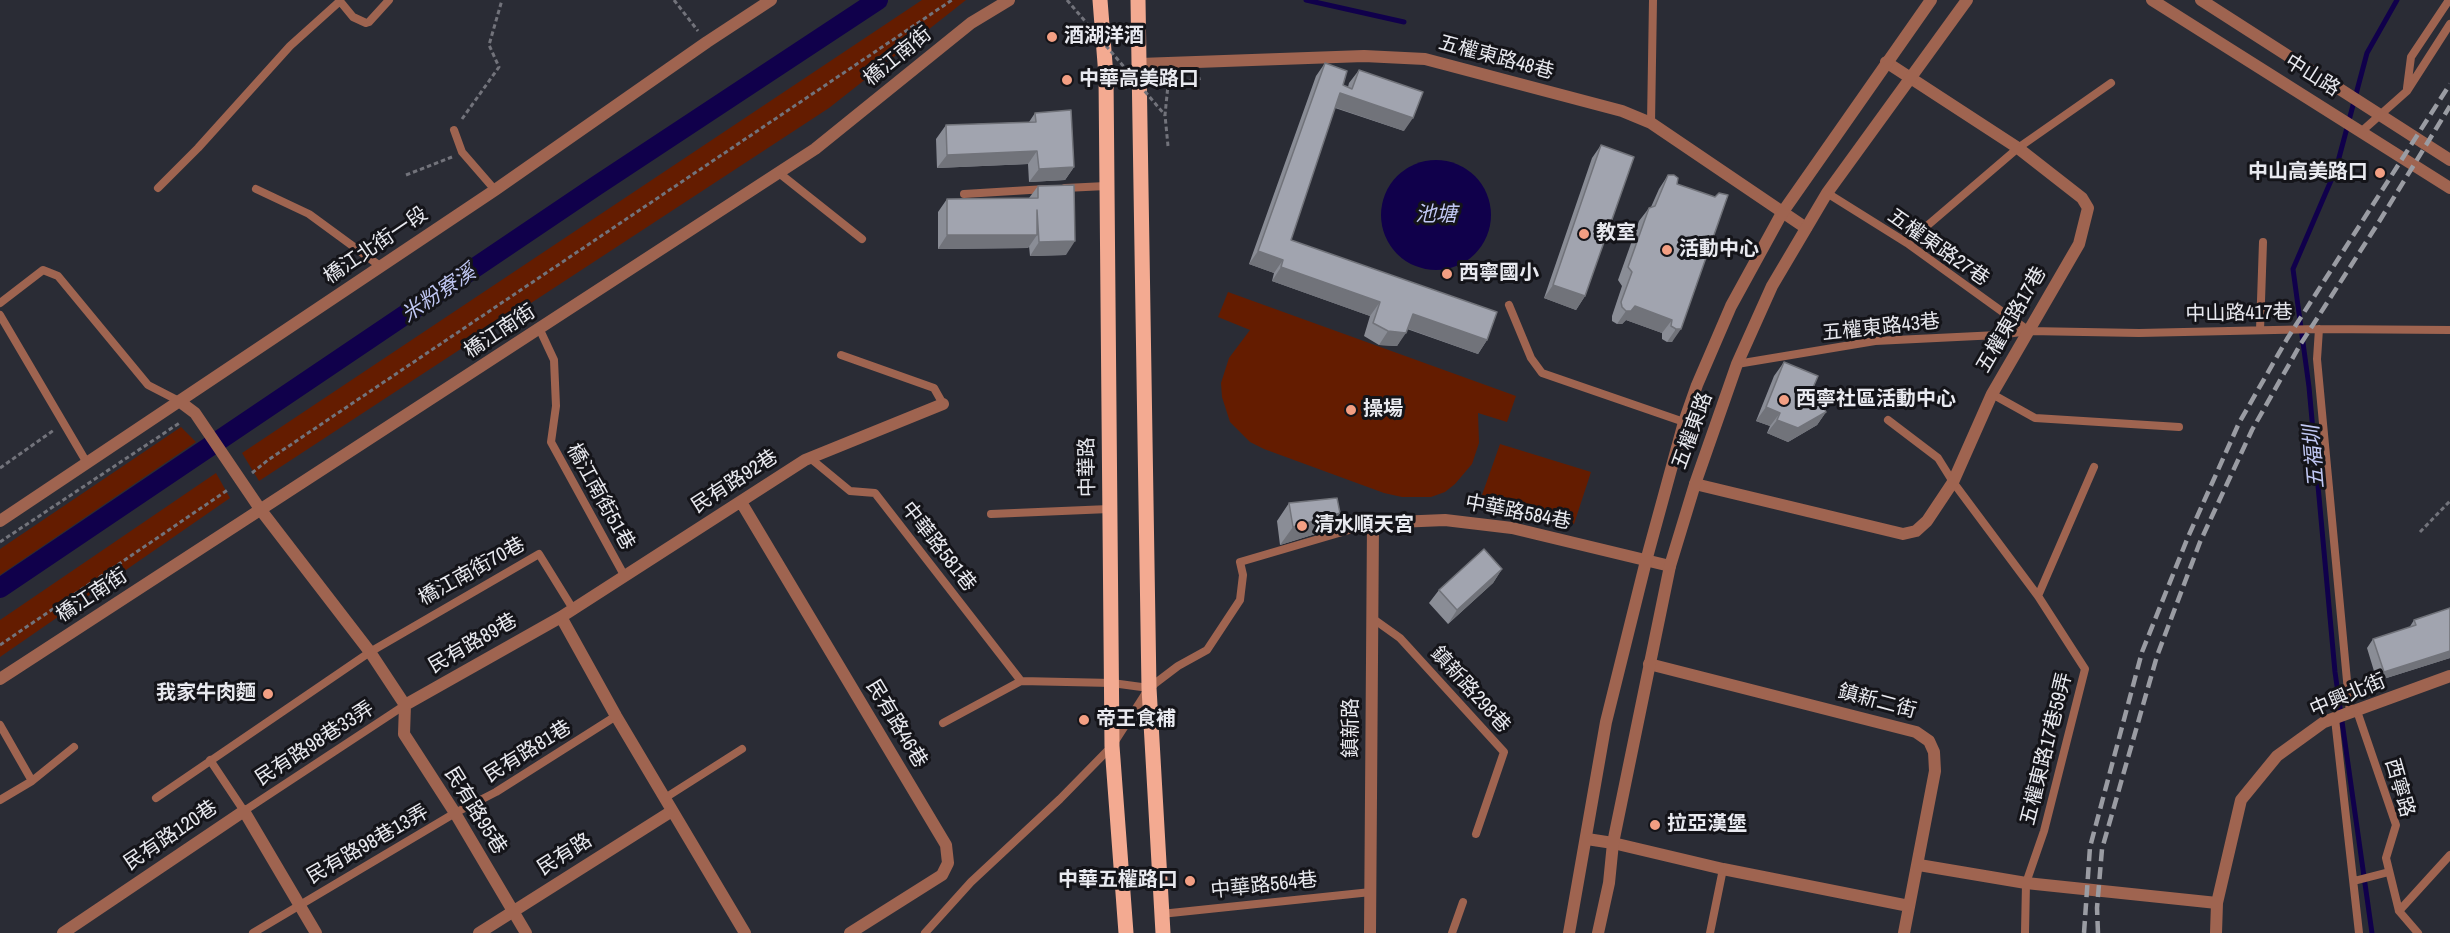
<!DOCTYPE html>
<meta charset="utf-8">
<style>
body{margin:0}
canvas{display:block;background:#2a2c35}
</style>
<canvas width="2450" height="933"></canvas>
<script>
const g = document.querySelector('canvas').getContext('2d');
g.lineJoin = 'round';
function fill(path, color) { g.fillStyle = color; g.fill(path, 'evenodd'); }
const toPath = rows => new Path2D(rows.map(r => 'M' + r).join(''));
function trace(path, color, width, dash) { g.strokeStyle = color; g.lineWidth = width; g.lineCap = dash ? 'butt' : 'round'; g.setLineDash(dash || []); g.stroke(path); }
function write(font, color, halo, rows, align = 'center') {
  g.font = font + ' "Archivo Narrow","Noto Sans TC",sans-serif'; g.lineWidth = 6; g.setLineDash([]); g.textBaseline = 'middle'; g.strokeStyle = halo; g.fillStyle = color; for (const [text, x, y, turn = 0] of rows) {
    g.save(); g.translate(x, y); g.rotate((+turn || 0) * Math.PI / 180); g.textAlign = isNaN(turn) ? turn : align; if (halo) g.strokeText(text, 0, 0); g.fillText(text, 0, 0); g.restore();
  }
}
fill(toPath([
 [922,0,966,0,829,108,259,481,242,453],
 [1228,292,1516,396,1507,422,1478,413,1479,443,1472,464,1455,484,1445,492,1431,497,1402,497,1384,493,1264,449,1250,442,1230,422,1222,397,1221,383,1229,358,1250,330,1218,317],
 [181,427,196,442,0,575,0,549],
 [1500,444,1591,472,1574,524,1482,495],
 [216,473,230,498,0,657,0,620]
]), '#641c00');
fill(toPath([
 '1381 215a55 55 0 1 1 110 0a55 55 0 1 1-110 0Z'
]), '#10004b');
trace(toPath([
 [1306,0,1404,22],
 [2372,933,2335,672,2309,387,2293,269,2336,169,2367,53,2397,0]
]), '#10004b', 5);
trace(toPath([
 [0,588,596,186,878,0]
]), '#10004b', 20);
trace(toPath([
 [674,0,698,31],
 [462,119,499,67,489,45,502,0],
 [1168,146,1165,115,1168,85,1203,78],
 [406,175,452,157],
 [0,468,54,430],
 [252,473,268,460,952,0],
 [2420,532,2450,501],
 [0,542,181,422],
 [0,645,229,489]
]), '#72737b', 3, [4.5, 3]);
trace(toPath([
 [339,0,353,17,366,23,369,22,389,0],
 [2407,88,2411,57,2449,0],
 [1651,123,1653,0],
 [454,130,462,152,495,190],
 [2362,131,2407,91,2450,24],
 [779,173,862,239],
 [158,188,198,148,290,46,340,1],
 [1065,188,1106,186],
 [256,189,309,214,380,266],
 [1827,193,1907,243,2029,331],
 [964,194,1046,189],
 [1907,243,2018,148,2111,83],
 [0,303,43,270,58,276,148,385,179,401],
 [1509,305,1531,358,1542,373,1684,422],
 [0,315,87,463],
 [2319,329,2317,359,2350,713],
 [540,330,554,360,556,406,551,442,624,575],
 [2260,330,2263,242],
 [841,355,934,388,943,404],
 [1737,364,1875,341,1998,335,2029,331,2139,333,2319,329,2450,330],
 [1992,394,2035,418,2179,427],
 [1888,420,1938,458,1953,482,2038,596,2085,669,2044,831,2026,883,2025,933],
 [810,458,850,491,875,493,1021,681,1112,683,1149,688],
 [991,514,1109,509],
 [2038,596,2094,467],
 [1372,618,1400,638,1504,752,1476,834],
 [2357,711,2396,825,2386,858,2399,911,2418,933],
 [2335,719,2359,933],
 [943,723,1021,681],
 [0,725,32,781],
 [210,760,244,811,405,705],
 [156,798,370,652,539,554,573,609],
 [665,798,742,749],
 [0,800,32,781,74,747],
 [2354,881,2389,872],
 [2399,911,2450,855],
 [1161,914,1371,892],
 [253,933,455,813,496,792,616,716],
 [925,933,971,882,1060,799,1112,746,1149,688,1178,666,1207,650,1240,600,1243,575,1240,562,1373,523],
 [1452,933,1463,902],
 [1710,933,1723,869]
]), '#9f6450', 8);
trace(toPath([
 [1140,64,1364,56,1425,59,1622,111,1651,123,1806,228],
 [179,401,195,413,260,509,370,652,405,705],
 [1695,484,1903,534,1916,531,1927,521,1953,482,1992,394,2079,244,2088,208,2082,198,2018,148,1886,62],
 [741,502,946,845,948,863,942,875,850,933],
 [0,521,495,190,707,42,771,0],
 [561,617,616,716,745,933],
 [1649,664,1916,732,1929,741,1934,752,1935,771,1904,933],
 [0,679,815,149,971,23,1009,0],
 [405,705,561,617,805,460,943,404],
 [405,705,404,734,455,813,526,933],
 [1587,839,1613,843,1723,869,1909,906],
 [1919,865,2026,883,2217,903],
 [63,933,244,811,316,933],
 [479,933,672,811],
 [1370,933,1373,523,1445,520,1512,528,1670,566],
 [2216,933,2217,903,2241,800,2277,756,2324,722,2450,676]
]), '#9f6450', 12);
trace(toPath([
 [2152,0,2450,188],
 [2201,0,2450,160],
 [1569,933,1606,722,1646,561,1684,422,1697,385,1731,306,1782,213,1931,0],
 [1598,933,1609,883,1613,843,1670,566,1695,484,1737,364,1772,286,1827,193,1967,0]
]), '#9f6450', 12);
trace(toPath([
 [1100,0,1106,76,1112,746,1126,933],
 [1138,0,1149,688,1163,933]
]), '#f3aa91', 15);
trace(toPath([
 [2084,933,2090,847,2142,652,2188,537,2239,423,2287,339,2450,84],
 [2098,933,2097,908,2102,849,2157,656,2200,542,2252,430,2300,345,2377,225,2450,106]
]), '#9a9ca3', 4.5, [12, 6]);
trace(toPath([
 [1067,0,1165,115]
]), '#72737b', 3, [4.5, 3]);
fill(toPath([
 [1325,63,1343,85,1348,87,1349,83,1359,70,1404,131,1335,108,1291,240,1487,340,1478,354,1407,329,1397,346,1379,345,1364,336,1370,316,1272,281,1274,273,1249,264,1316,76],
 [1035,113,1074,167,1065,180,1029,182,1028,164,937,168,936,139,946,125,1029,122],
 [1601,145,1585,296,1576,310,1544,298,1592,158],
 [1668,175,1677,184,1715,197,1672,342,1667,342,1662,339,1662,333,1626,320,1622,324,1617,324,1612,321,1612,316,1622,286,1618,280,1639,221,1649,208,1651,207,1659,189],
 [1038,186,1066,255,1030,256,1029,246,1028,248,938,249,938,212,947,199,1029,198],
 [1784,362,1809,397,1826,412,1817,425,1788,442,1767,433,1770,426,1756,421,1774,376],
 [1289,503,1328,530,1280,545,1277,521],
 [1502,569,1493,583,1448,624,1429,603,1439,590],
 [2450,608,2450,658,2377,681,2367,648,2373,639,2409,628,2414,620]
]), '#8a8d96');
fill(toPath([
 [1340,93,1413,118,1404,131,1331,106],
 [1037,151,1028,164,937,168,947,155],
 [1074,167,1065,180,1029,182,1039,169],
 [947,235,1037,235,1028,248,938,249],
 [1075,241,1066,255,1030,256,1039,242],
 [1258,251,1283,260,1274,273,1249,264],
 [1281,267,1380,302,1370,316,1272,281],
 [1553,285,1585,296,1576,310,1544,298],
 [1635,306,1672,320,1662,333,1626,320,1622,324,1617,324,1626,311],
 [1413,314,1487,340,1478,354,1403,327],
 [1676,329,1681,329,1672,342,1667,342],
 [1388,331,1406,333,1397,346,1379,345],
 [1766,407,1780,413,1770,426,1756,421],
 [1826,412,1817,425,1788,442,1767,433,1777,420],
 [1340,513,1328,530,1280,545,1293,527],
 [1502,569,1493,583,1448,624,1457,610],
 [2450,651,2450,658,2377,681,2384,672]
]), '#71737a');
const building = toPath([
 [1325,63,1347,71,1343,85,1352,89,1359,70,1423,92,1413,118,1340,93,1291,240,1497,312,1487,340,1413,314,1406,333,1388,331,1373,323,1380,302,1281,267,1283,260,1258,251,1325,63],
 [1071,110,1074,167,1039,169,1037,151,947,155,946,125,1036,122,1035,113,1071,110],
 [1601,145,1634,157,1585,296,1553,285,1601,145],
 [1668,175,1674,175,1678,178,1677,184,1715,197,1719,193,1728,195,1681,329,1676,329,1671,326,1672,320,1635,306,1631,311,1626,311,1622,307,1621,302,1632,272,1628,267,1649,208,1655,206,1668,175],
 [1074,185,1075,241,1039,242,1037,210,1037,235,947,235,947,199,1038,198,1038,186,1074,185],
 [1784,362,1818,376,1809,397,1820,401,1826,412,1798,428,1777,420,1780,413,1766,407,1784,362],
 [1337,498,1340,513,1293,527,1289,503,1337,498],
 [1484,549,1502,569,1457,610,1439,590,1484,549],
 [2450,608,2450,651,2384,672,2373,639,2416,625,2414,620,2450,608]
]);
fill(building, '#a1a4af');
trace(building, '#71737a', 1.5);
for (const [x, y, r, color] of [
 [1052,37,6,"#f39f83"],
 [1067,80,6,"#f39f83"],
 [2380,173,6,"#f39f83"],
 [1584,234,6,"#f39f83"],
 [1667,250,6,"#f39f83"],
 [1447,274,6,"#f39f83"],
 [1784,400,6,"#f39f83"],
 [1351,410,6,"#f39f83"],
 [1302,526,6,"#f39f83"],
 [268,694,6,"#f39f83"],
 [1084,720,6,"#f39f83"],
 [1655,825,6,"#f39f83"],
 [1190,881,6,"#f39f83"]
]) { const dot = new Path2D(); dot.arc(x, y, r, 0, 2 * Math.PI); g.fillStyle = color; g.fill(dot); trace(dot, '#141419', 2); }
write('bold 20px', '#e8e9ef', '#141419', [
 ["酒湖洋酒",1064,37],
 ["中華高美路口",1079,80],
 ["中山高美路口",2368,173,"right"],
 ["教室",1596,234],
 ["活動中心",1679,250],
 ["西寧國小",1459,274],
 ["西寧社區活動中心",1796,400],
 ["操場",1363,410],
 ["清水順天宮",1314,526],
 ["我家牛肉麵",256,694,"right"],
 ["帝王食補",1096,720],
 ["拉亞漢堡",1667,825],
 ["中華五權路口",1178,881,"right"]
], 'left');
write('20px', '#e8e9ef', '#141419', [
 ["橋江南街",898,57,-39],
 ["五權東路48巷",1496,58,15],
 ["中山路",2312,76,32],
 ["橋江北街一段",376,246,-34],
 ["五權東路27巷",1938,248,35],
 ["中山路417巷",2239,314,-1],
 ["五權東路17巷",2012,320,-60],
 ["五權東路43巷",1881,328,-6],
 ["橋江南街",500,332,-33],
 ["五權東路",1693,431,-70],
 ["中華路",1088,467,-91],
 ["民有路92巷",735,482,-33],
 ["橋江南街51巷",600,497,61],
 ["中華路584巷",1518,513,11],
 ["中華路581巷",938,547,52],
 ["橋江南街70巷",472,572,-29],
 ["橋江南街",92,596,-33],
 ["民有路89巷",473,644,-30],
 ["鎮新路298巷",1470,690,48],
 ["中興北街",2348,696,-23],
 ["鎮新二街",1877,702,15],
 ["民有路46巷",896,724,59],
 ["鎮新路",1352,728,-90],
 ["民有路98巷33弄",315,744,-33],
 ["五權東路17巷59弄",2047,749,-76],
 ["民有路81巷",528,752,-32],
 ["西寧路",2399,788,74],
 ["民有路95巷",475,811,58],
 ["民有路120巷",171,836,-34],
 ["民有路98巷13弄",368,845,-30],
 ["民有路",565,855,-32],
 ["中華路564巷",1264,886,-6]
]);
write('italic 21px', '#c1c8f4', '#141419', [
 ["池塘",1436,215],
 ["米粉寮溪",439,294,-34],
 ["五福圳",2315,457,-95]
]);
</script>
